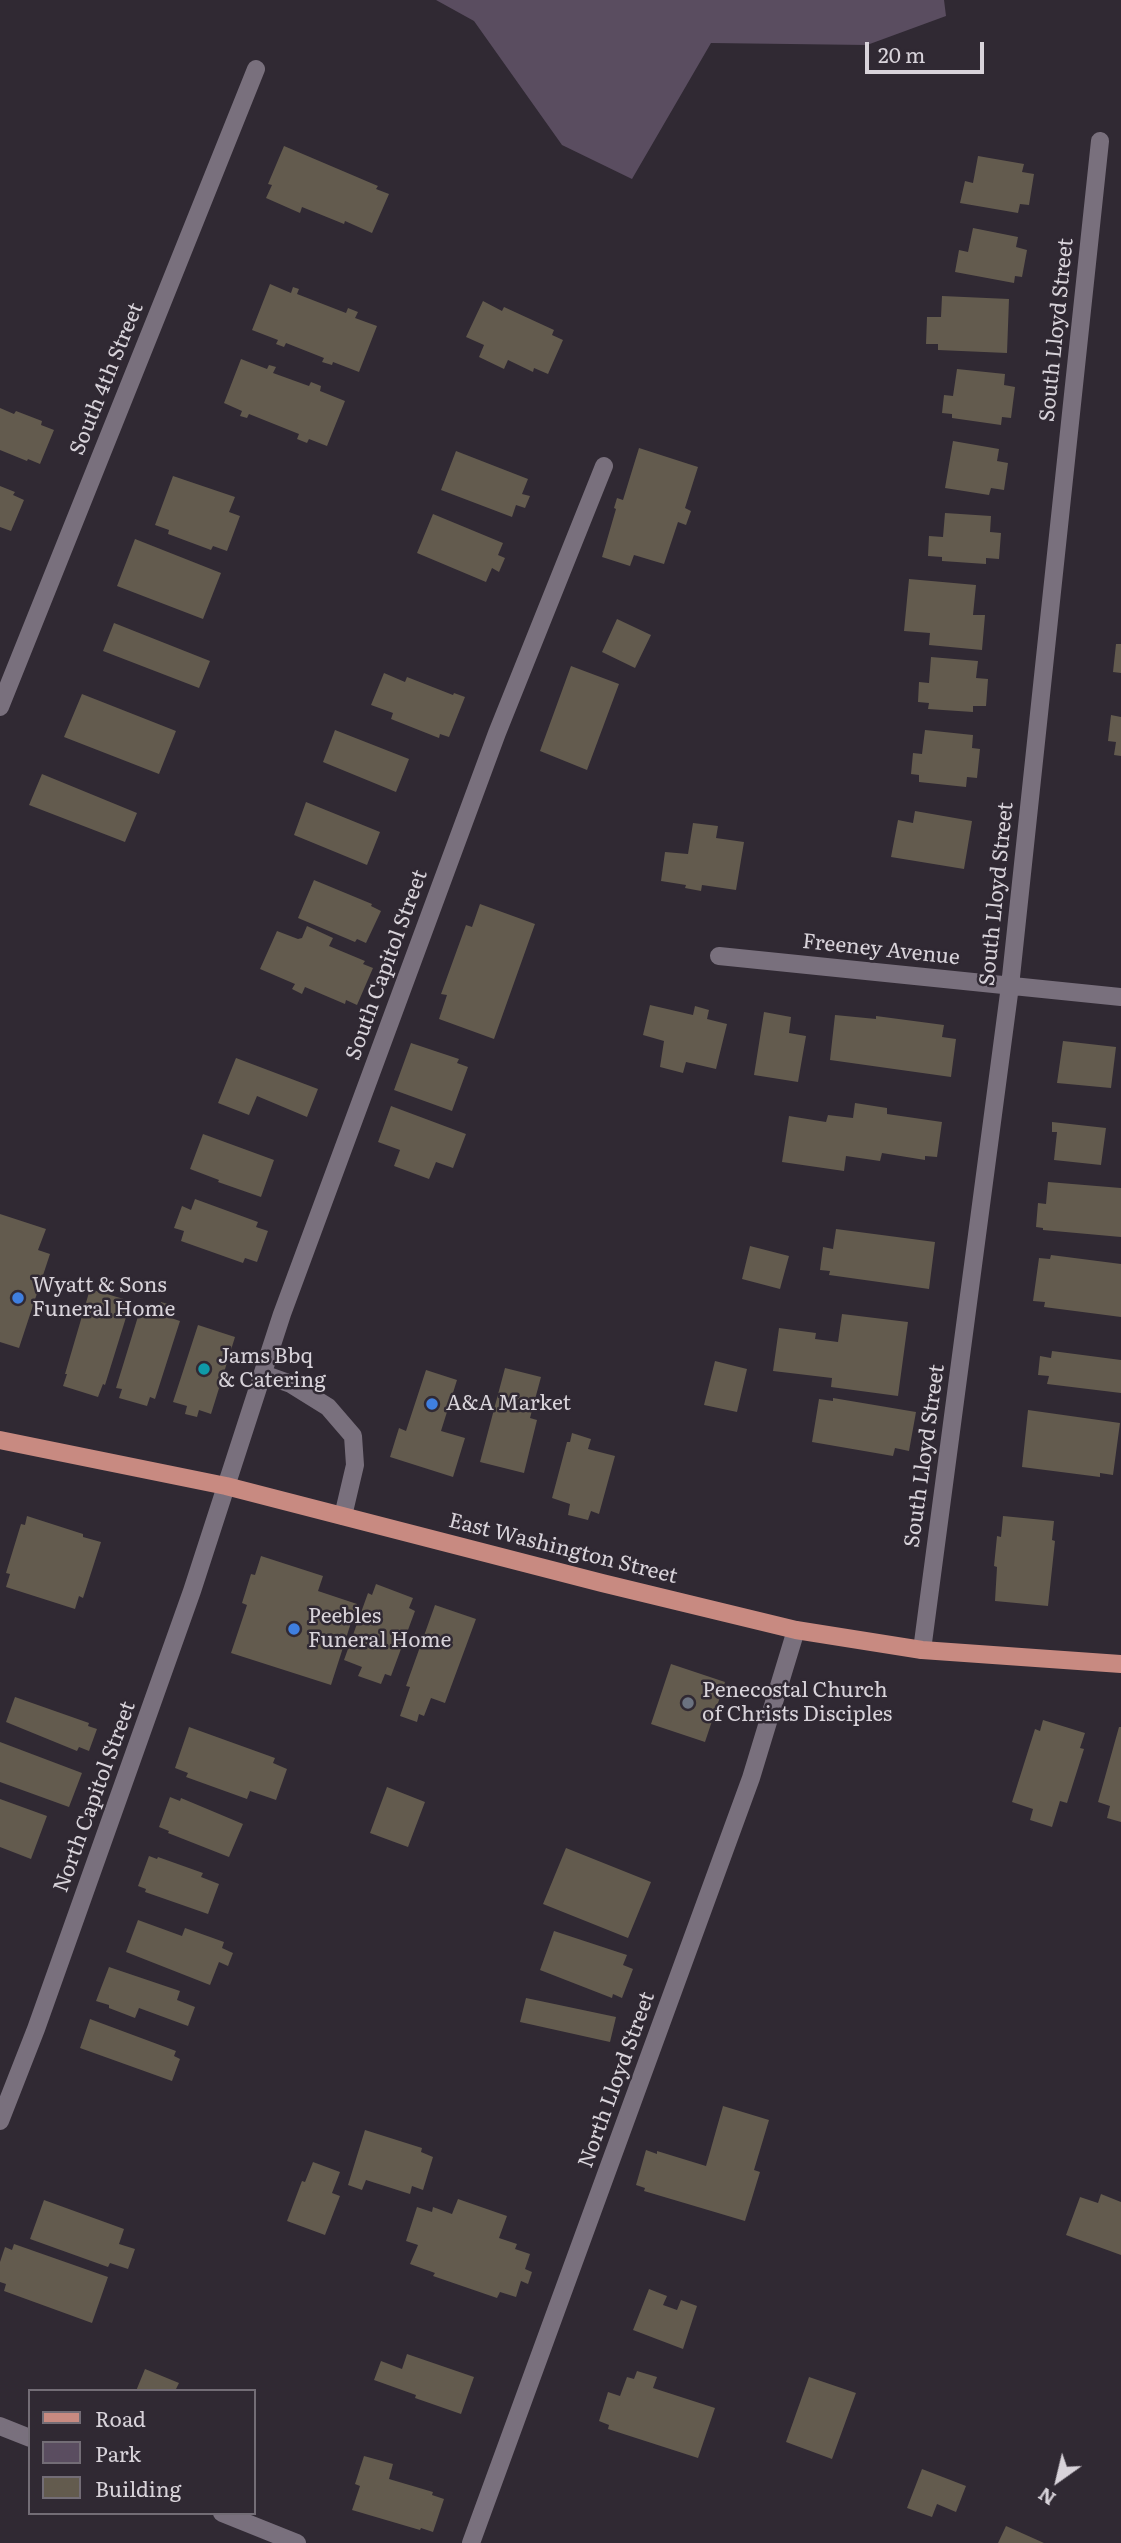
<!DOCTYPE html>
<style>
body{margin:0}
#map{position:relative;width:1121px;height:2543px;overflow:hidden;background:#302933;font-family:Literata,serif}
canvas{display:block}
.legend{position:absolute;left:28px;top:2389px;width:228px;height:126px;box-sizing:border-box;background:#302933;border:2px solid #736d76;margin:0;padding:9px 12px;list-style:none;font-size:21px;color:#d8d3da}
.legend li{display:flex;align-items:center;gap:14px;height:35px}
.legend b{width:35px;border:2px solid #736d76}
.north{position:absolute;left:1023px;top:2445px;width:70px;height:70px;-webkit-text-stroke:5px #302933;paint-order:stroke;rotate:214deg;font-size:19px;font-weight:700;line-height:28px;text-align:center;color:#d8d3da}
.north::after{content:'';display:block;margin:auto;width:24px;height:32px;background:#d8d3da;clip-path:polygon(50% 0,100% 100%,50% 72%,0 100%)}
.scale{position:absolute;left:865px;top:42px;width:119px;height:32px;box-sizing:border-box;border:4px solid #d8d3da;border-top:0;padding-left:9px;font-size:21px;line-height:24px;white-space:nowrap;color:#d8d3da;-webkit-text-stroke:5px #302933;paint-order:stroke}
</style>
<div id="map">
<canvas width="1121" height="2543"></canvas>
<ul class="legend">
<li><b style="height:9px;background:#c88a81"></b>Road</li>
<li><b style="height:19px;background:#5a4d60"></b>Park</li>
<li><b style="height:19px;background:#635b4e"></b>Building</li>
</ul>
<div class="north">N</div>
<div class="scale">20 m</div>
</div>
<script>
const g = document.querySelector('canvas').getContext('2d');
g.lineJoin = 'round';
function fill(path, color) { g.fillStyle = color; g.fill(path, 'evenodd'); }
const toPath = rows => new Path2D(rows.map(r => 'M' + r).join(''));
function trace(path, color, width, dash) { g.strokeStyle = color; g.lineWidth = width; g.lineCap = dash ? 'butt' : 'round'; g.setLineDash(dash || []); g.stroke(path); }
function write(font, color, halo, rows, align = 'center') {
  g.font = font + ' Literata,serif'; g.lineWidth = 5; g.setLineDash([]); g.textBaseline = 'middle'; g.strokeStyle = halo; g.fillStyle = color; for (const [text, x, y, turn = 0] of rows) {
    g.save(); g.translate(x, y); g.rotate((+turn || 0) * Math.PI / 180); g.textAlign = isNaN(turn) ? turn : align; if (halo) g.strokeText(text, 0, 0); g.fillText(text, 0, 0); g.restore();
  }
}
fill(toPath([
 [436,0,944,0,946,16,867,45,711,43,632,179,562,145,474,21]
]), '#5a4d60');
fill(toPath([
 [284,146,378,186,376,189,389,194,372,233,345,221,344,224,302,207,300,213,266,198,272,185,268,184],
 [978,156,1024,164,1022,172,1034,174,1029,205,1020,204,1018,213,960,203,965,181,973,183],
 [973,228,1018,237,1016,247,1027,250,1022,277,1015,276,1014,283,955,272,959,250,968,252],
 [270,284,291,293,293,287,299,289,297,294,346,313,348,308,358,312,355,318,377,326,359,372,333,362,332,365,322,362,324,358,286,343,284,347,276,344,278,340,252,330],
 [942,296,1009,299,1007,353,938,350,938,344,926,344,927,317,941,317],
 [483,301,502,311,504,307,554,330,552,335,563,340,548,374,534,368,533,372,508,360,504,369,479,357,484,345,466,337],
 [241,359,267,369,269,365,276,367,273,373,309,386,311,382,321,386,320,391,345,401,327,446,309,439,307,443,297,439,299,434,249,414,247,418,240,416,242,411,224,403],
 [957,369,1005,374,1004,385,1015,387,1011,418,1002,417,1001,425,952,418,952,414,942,413,944,395,953,396],
 [0,408,14,414,16,411,42,421,41,425,54,430,40,464,28,459,27,461,0,450],
 [953,441,999,449,997,461,1008,463,1004,490,991,488,989,495,945,488],
 [639,448,698,467,685,508,691,511,686,525,678,522,664,564,634,555,630,566,602,557,616,509,614,508,617,498,623,500],
 [456,451,528,479,522,494,530,496,525,508,516,505,512,517,441,490],
 [173,476,235,497,229,512,240,516,227,551,213,546,211,550,168,534,169,530,155,525],
 [0,486,15,492,13,495,24,500,11,531,0,527],
 [945,513,991,516,990,532,1001,533,999,559,986,558,986,564,942,561,942,557,928,556,929,536,943,537],
 [433,514,503,543,498,555,505,558,499,572,492,568,486,582,417,553],
 [135,539,221,573,203,619,117,586],
 [909,579,976,585,973,615,985,615,982,650,929,645,930,633,904,631],
 [617,619,651,635,635,668,602,652],
 [114,623,210,661,199,688,103,651],
 [1116,644,1121,644,1121,673,1113,672],
 [931,657,978,661,976,678,988,679,986,706,973,706,973,712,928,709,929,703,918,702,919,682,929,683],
 [571,666,619,684,587,770,540,751],
 [384,673,405,682,407,677,453,695,454,693,465,697,449,737,440,734,439,738,391,719,393,713,371,705],
 [82,694,176,731,159,774,64,737],
 [1111,715,1121,717,1121,756,1114,755,1116,742,1108,741],
 [335,730,409,759,396,792,323,762],
 [925,730,973,735,972,748,980,749,977,778,967,777,966,787,919,782,919,775,911,774,913,753,922,754],
 [42,774,137,813,125,842,29,805],
 [306,802,380,832,367,865,294,835],
 [915,811,972,821,964,869,891,857,898,820,913,823],
 [693,823,718,826,716,838,744,842,736,890,702,885,701,891,685,888,686,885,661,881,665,852,688,854],
 [314,880,372,904,371,906,381,911,366,943,357,939,355,942,298,918],
 [480,904,535,924,494,1039,439,1019,447,995,441,994,466,925,472,927],
 [307,926,333,938,329,946,365,961,363,964,373,968,357,1005,346,1000,345,1004,305,987,302,994,292,989,295,984,260,969,277,931,298,939,302,938],
 [650,1005,693,1015,695,1006,709,1010,707,1019,727,1024,716,1069,686,1062,683,1073,660,1067,664,1041,643,1035],
 [764,1012,791,1017,789,1033,806,1036,798,1082,754,1075],
 [835,1015,876,1019,876,1016,944,1025,942,1037,956,1039,951,1077,830,1060],
 [1063,1041,1116,1047,1111,1088,1057,1083],
 [411,1043,459,1059,457,1063,468,1067,452,1111,394,1090],
 [236,1058,318,1089,307,1117,257,1096,249,1115,218,1103],
 [855,1103,887,1108,887,1114,942,1122,937,1157,925,1156,925,1160,882,1153,880,1161,846,1156,844,1171,782,1162,789,1116,826,1122,828,1115,853,1118],
 [391,1106,466,1134,453,1168,436,1162,429,1179,394,1166,400,1150,378,1142],
 [1052,1122,1106,1128,1101,1165,1054,1160,1057,1132,1052,1132],
 [203,1134,274,1160,261,1197,218,1182,219,1180,190,1169],
 [1048,1182,1121,1188,1121,1237,1043,1230,1043,1228,1036,1227,1038,1203,1046,1204],
 [195,1199,258,1222,256,1227,268,1231,257,1262,245,1258,243,1263,181,1241,184,1231,174,1228,182,1206,191,1210],
 [0,1214,46,1229,38,1250,50,1254,19,1348,0,1342],
 [836,1229,935,1242,929,1289,829,1275,830,1271,820,1270,823,1247,833,1249],
 [750,1246,789,1256,780,1289,742,1279],
 [1051,1255,1121,1264,1121,1317,1044,1307,1045,1302,1033,1301,1039,1258,1050,1259],
 [90,1289,127,1300,124,1310,128,1311,105,1385,103,1384,98,1397,63,1386,67,1374,65,1374],
 [161,1302,175,1306,171,1318,180,1321,155,1399,150,1397,147,1406,119,1398,122,1389,116,1388,140,1310,157,1315],
 [842,1314,908,1322,898,1396,831,1387,832,1378,773,1371,779,1328,816,1333,815,1339,838,1342],
 [198,1325,235,1337,211,1414,199,1410,197,1417,185,1414,187,1406,173,1402],
 [1052,1351,1121,1360,1121,1393,1047,1384,1049,1376,1038,1375,1040,1356,1051,1358],
 [715,1361,747,1369,737,1412,704,1405],
 [505,1368,541,1377,530,1418,537,1420,524,1473,480,1462],
 [426,1370,457,1380,441,1431,465,1438,453,1477,390,1457,399,1428,406,1431],
 [833,1398,916,1412,909,1451,895,1448,893,1456,812,1442,819,1399,833,1401],
 [1028,1410,1120,1423,1113,1475,1100,1473,1100,1477,1022,1467],
 [572,1433,591,1439,588,1449,615,1456,599,1514,591,1511,588,1520,568,1515,570,1504,552,1498,567,1442,570,1442],
 [27,1516,83,1534,83,1537,101,1542,83,1598,79,1596,75,1609,6,1587,10,1574,6,1573,21,1524,25,1525],
 [1003,1516,1054,1521,1052,1540,1055,1541,1048,1606,995,1601,997,1567,994,1566,997,1536,1001,1537],
 [261,1556,323,1576,318,1591,357,1604,331,1685,231,1653,247,1605,242,1603,251,1574,255,1575],
 [376,1584,413,1598,409,1608,415,1611,391,1676,385,1674,381,1684,358,1676,362,1667,344,1660,368,1593,372,1595],
 [435,1605,476,1619,445,1703,431,1698,424,1716,419,1714,417,1722,400,1716,410,1687,406,1686],
 [671,1664,725,1682,705,1742,651,1724],
 [15,1697,89,1723,88,1726,97,1729,89,1751,79,1747,77,1751,6,1722],
 [1043,1720,1085,1733,1080,1748,1084,1749,1067,1803,1060,1801,1052,1827,1030,1820,1033,1809,1012,1802,1035,1729,1040,1731],
 [189,1727,275,1758,273,1763,287,1769,276,1800,250,1791,247,1799,186,1777,188,1773,175,1768],
 [1119,1727,1121,1727,1121,1822,1107,1818,1110,1806,1098,1802],
 [0,1742,82,1773,69,1807,0,1782],
 [387,1787,425,1802,408,1847,370,1833],
 [170,1797,180,1801,181,1798,243,1824,229,1857,168,1833,169,1831,159,1827],
 [0,1799,47,1816,31,1859,0,1847],
 [566,1848,651,1882,628,1938,543,1904],
 [149,1856,157,1859,158,1857,203,1873,201,1877,219,1884,208,1914,145,1892,146,1889,138,1886],
 [138,1920,182,1936,185,1928,224,1942,222,1948,233,1953,228,1966,219,1962,210,1985,126,1952],
 [554,1931,627,1955,623,1965,633,1969,622,1998,613,1994,612,1998,540,1970],
 [109,1967,180,1991,177,2000,195,2007,188,2026,139,2008,135,2018,109,2008,109,2005,96,2001],
 [526,1998,616,2017,610,2042,520,2022],
 [90,2019,176,2051,174,2056,180,2059,172,2081,80,2048],
 [723,2106,769,2120,754,2170,760,2172,745,2221,644,2191,645,2188,636,2185,646,2150,657,2154,657,2151,706,2166],
 [365,2130,422,2148,421,2152,433,2157,423,2190,412,2186,410,2194,366,2180,362,2190,348,2185],
 [313,2162,340,2172,332,2193,340,2196,325,2235,287,2221,302,2181,305,2182],
 [1101,2194,1121,2202,1121,2255,1066,2235,1080,2197,1098,2203],
 [458,2199,507,2216,499,2238,517,2244,515,2249,530,2254,525,2269,532,2272,528,2284,521,2281,516,2297,500,2292,497,2298,433,2276,435,2273,410,2264,418,2245,406,2241,417,2207,432,2212,433,2207,452,2214],
 [44,2200,124,2229,119,2244,135,2249,128,2269,110,2263,108,2267,30,2239],
 [14,2244,108,2277,92,2323,4,2291,6,2284,0,2282,0,2262,5,2247,12,2250],
 [649,2289,667,2296,663,2305,677,2310,681,2300,697,2306,683,2349,633,2330],
 [407,2354,474,2377,461,2414,415,2398,416,2395,374,2380,381,2361,402,2369],
 [145,2369,179,2383,175,2391,136,2391],
 [637,2371,657,2377,653,2388,715,2408,698,2458,608,2429,609,2425,599,2421,608,2392,620,2396,627,2377,634,2379],
 [809,2377,856,2393,832,2459,786,2442],
 [364,2456,393,2464,389,2479,433,2492,432,2495,444,2499,433,2532,421,2528,420,2530,352,2510,360,2486,355,2484],
 [922,2469,966,2486,956,2512,937,2504,932,2517,907,2508],
 [1006,2526,1044,2543,998,2543]
]), '#635b4e');
trace(toPath([
 [0,707,256,69],
 [719,956,1121,997],
 [263,1374,291,1384,328,1407,353,1436,355,1465,343,1516],
 [922,1650,1010,986,1100,141],
 [0,2121,36,2029,192,1591,282,1314,497,733,604,466],
 [0,2426,30,2438],
 [222,2513,297,2543],
 [471,2543,751,1778,796,1630]
]), '#79707d', 18);
trace(toPath([
 [0,1440,226,1486,602,1583,796,1630,922,1650,1121,1664]
]), '#c88a81', 18);
for (const [x, y, r, color] of [
 [18,1298,7,"#3f7fe0"],
 [204,1369,7,"#0f9aa8"],
 [432,1404,7,"#3f7fe0"],
 [294,1629,7,"#3f7fe0"],
 [688,1703,7,"#6b7280"]
]) { const dot = new Path2D(); dot.arc(x, y, r, 0, 2 * Math.PI); g.fillStyle = color; g.fill(dot); trace(dot, '#302933', 2.5); }
write('21px', '#d8d3da', '#302933', [
 ["South Lloyd Street",1057,330,-84],
 ["South 4th Street",107,379,-68],
 ["South Lloyd Street",997,894,-84],
 ["Freeney Avenue",881,950,6],
 ["South Capitol Street",387,965,-70],
 ["South Lloyd Street",925,1456,-82],
 ["East Washington Street",563,1549,14],
 ["North Capitol Street",95,1797,-70],
 ["North Lloyd Street",617,2080,-70]
]);
write('21px', '#d8d3da', '#302933', [
 ["Wyatt & Sons",32,1286],
 ["Funeral Home",32,1310],
 ["Jams Bbq",218,1357],
 ["& Catering",218,1381],
 ["A&A Market",446,1404],
 ["Peebles",308,1617],
 ["Funeral Home",308,1641],
 ["Penecostal Church",702,1691],
 ["of Christs Disciples",702,1715]
], 'left');
</script>
